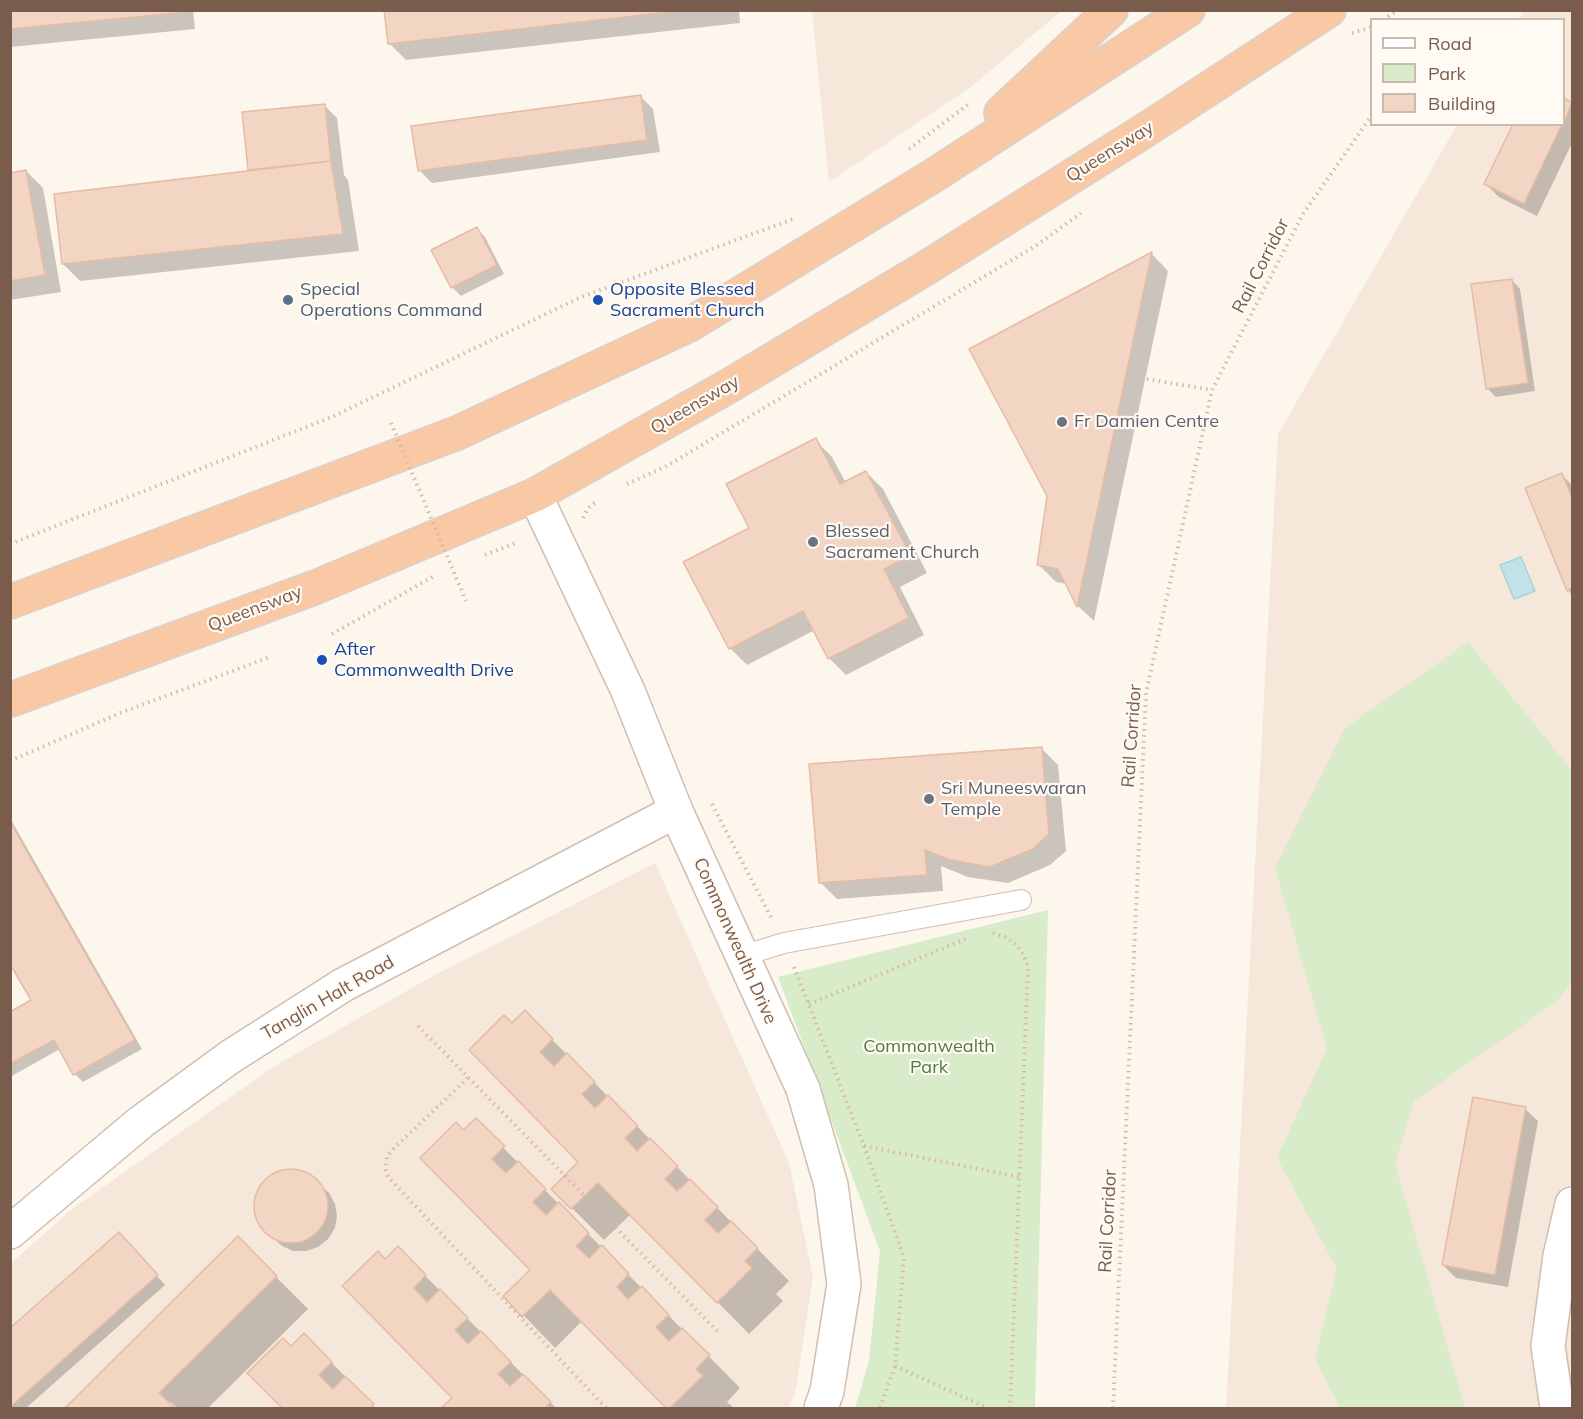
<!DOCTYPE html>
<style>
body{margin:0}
#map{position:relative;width:1583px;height:1419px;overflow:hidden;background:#fdf6ec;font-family:Mulish,sans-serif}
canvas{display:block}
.frame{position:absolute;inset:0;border:12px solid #7a5c4d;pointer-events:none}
.legend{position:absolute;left:1370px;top:18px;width:195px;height:108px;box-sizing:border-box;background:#fffaf3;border:2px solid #cabbb1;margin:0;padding:8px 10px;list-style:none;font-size:18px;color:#7a5c4d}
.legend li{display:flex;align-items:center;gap:12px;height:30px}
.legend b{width:30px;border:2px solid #cabbb1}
</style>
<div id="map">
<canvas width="1583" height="1419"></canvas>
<div class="frame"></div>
<ul class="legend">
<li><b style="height:8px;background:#fff"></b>Road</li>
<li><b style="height:16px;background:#d8ecc9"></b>Park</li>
<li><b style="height:16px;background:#f3d5c3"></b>Building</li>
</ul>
</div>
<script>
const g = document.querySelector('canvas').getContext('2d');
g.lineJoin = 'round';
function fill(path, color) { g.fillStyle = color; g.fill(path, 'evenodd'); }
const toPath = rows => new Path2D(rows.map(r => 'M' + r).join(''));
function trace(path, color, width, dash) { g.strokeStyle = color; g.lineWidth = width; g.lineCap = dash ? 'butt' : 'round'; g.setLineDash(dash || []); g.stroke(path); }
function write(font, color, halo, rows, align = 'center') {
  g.font = font + ' Mulish,sans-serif'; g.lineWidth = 4.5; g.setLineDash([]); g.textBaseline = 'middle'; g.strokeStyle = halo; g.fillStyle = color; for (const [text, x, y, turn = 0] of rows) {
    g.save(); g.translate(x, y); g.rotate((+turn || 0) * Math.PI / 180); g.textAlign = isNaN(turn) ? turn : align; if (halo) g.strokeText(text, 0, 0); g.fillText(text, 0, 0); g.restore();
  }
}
fill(toPath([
 [812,11,812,10,1061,11,971,87,829,182],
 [1524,11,1572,11,1572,1408,1226,1408,1278,434,1457,125,1564,124,1564,20,1518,19],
 [655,863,789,1163,813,1277,796,1388,789,1408,11,1408,10,1264,72,1209,273,1067,431,977]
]), '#f5e8da');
fill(toPath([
 [1468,642,1572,771,1572,982,1556,1002,1414,1101,1395,1164,1465,1408,1340,1408,1315,1359,1337,1269,1277,1158,1327,1048,1275,868,1345,728],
 [1048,910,1035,1408,855,1408,869,1361,880,1251,778,977]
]), '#d8ecc9');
const water = toPath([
 [1521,557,1535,591,1514,599,1500,565,1521,557]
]);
fill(water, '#bfe3e8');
trace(water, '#a5d3da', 1.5);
fill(toPath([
 [10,10,193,10,195,29,10,47],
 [385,10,739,10,740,23,406,60,389,43],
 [640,96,653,109,660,152,432,183,419,170],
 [1564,100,1572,105,1572,143,1537,216,1499,197,1486,184,1515,124,1564,124],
 [324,105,337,118,344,175,348,180,359,251,80,281,63,264,252,172,250,169],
 [26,171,43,188,61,292,10,300,10,174],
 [477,229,485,237,504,274,461,296,452,287,433,251],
 [1152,254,1168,271,1094,621,1078,606,1067,584,1056,582,1039,565,1049,496,971,349],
 [1512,280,1520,289,1535,391,1496,397,1487,388],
 [815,440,832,457,846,483,866,472,883,489,927,573,900,587,924,635,846,675,829,658,815,630,747,665,730,648,751,529],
 [1562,475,1570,483,1572,488,1572,595,1568,590],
 [1041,748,1058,765,1066,851,1050,865,1008,883,968,877,941,866,943,891,837,899,820,882],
 [10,818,142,1049,83,1082,75,1074,60,1049,10,1077,10,1014,33,1001,10,961],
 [525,1012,789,1281,776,1294,783,1301,749,1334,631,1214,604,1240,553,1189,581,1162,512,1025],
 [1525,1109,1538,1121,1508,1287,1456,1278,1443,1265],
 [476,1120,740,1388,727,1402,734,1408,668,1408,582,1321,555,1348,505,1296,532,1270,464,1132],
 [286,1170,298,1170,310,1175,329,1193,335,1204,337,1216,335,1228,328,1239,318,1247,306,1251,293,1251,282,1246,263,1228,257,1217,255,1204,258,1192,264,1181,274,1174],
 [238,1239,308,1309,208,1408,177,1408,171,1402,168,1405,172,1408,67,1408],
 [127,1242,165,1285,26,1408,10,1408,10,1330],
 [398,1248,457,1308,556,1408,443,1408,454,1398,385,1261],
 [304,1335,336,1367,375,1408,284,1408,249,1373,290,1347]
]), '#0003');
const building = toPath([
 [10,10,178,10,178,13,10,29,10,10],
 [384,10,687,10,388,44,384,10],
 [641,95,647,140,418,171,411,126,641,95],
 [1564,98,1572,103,1564,122,1564,98],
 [325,104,331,161,248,170,242,112,325,104],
 [1513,124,1562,124,1524,204,1484,184,1513,124],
 [331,161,343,234,62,264,54,194,331,161],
 [26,170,45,275,10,281,10,173,26,170],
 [477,227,497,265,451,288,431,250,477,227],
 [1152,252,1077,607,1058,569,1037,565,1047,496,969,349,1152,252],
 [1512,279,1528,383,1486,389,1471,284,1512,279],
 [816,438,840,484,866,471,911,556,884,569,909,618,828,659,803,611,729,649,683,562,749,528,726,484,816,438],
 [1562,473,1572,498,1572,588,1567,591,1525,488,1562,473],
 [1042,747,1049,834,1033,849,990,867,950,860,925,850,927,875,819,883,809,764,1042,747],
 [10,822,135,1040,73,1075,54,1040,10,1064,10,1012,31,1000,10,964,10,822],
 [525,1010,553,1039,540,1052,554,1066,567,1053,595,1082,582,1094,595,1108,608,1095,638,1126,625,1138,637,1151,650,1138,678,1166,665,1179,677,1191,690,1179,718,1207,705,1220,718,1233,731,1221,758,1248,745,1261,752,1268,717,1303,598,1183,571,1209,551,1189,578,1162,469,1050,504,1015,512,1023,525,1010],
 [1473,1097,1526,1107,1495,1275,1442,1265,1473,1097],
 [476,1118,505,1146,492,1159,506,1173,518,1161,546,1189,533,1202,546,1215,559,1202,589,1233,576,1246,589,1258,602,1245,629,1274,617,1287,628,1299,642,1286,669,1315,656,1327,669,1341,682,1328,710,1355,696,1369,703,1376,670,1408,666,1408,550,1290,522,1317,503,1296,530,1270,420,1158,456,1122,463,1130,476,1118],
 '254 1206a37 37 0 1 1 74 0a37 37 0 1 1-74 0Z',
 [119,1232,158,1275,10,1407,10,1328,119,1232],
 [238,1236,277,1276,159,1393,175,1408,65,1408,238,1236],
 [398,1246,426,1275,414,1288,427,1302,440,1289,468,1318,455,1330,468,1344,481,1331,511,1362,498,1374,510,1386,523,1374,551,1402,545,1408,441,1408,452,1398,342,1286,378,1251,385,1259,398,1246],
 [304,1333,332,1362,319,1375,333,1389,345,1376,374,1404,370,1408,282,1408,247,1373,283,1338,291,1346,304,1333]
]);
fill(building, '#f3d5c3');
trace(building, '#e6bba3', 1.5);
const service = toPath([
 [742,956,784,943,1021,900]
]);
const minor = toPath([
 [535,495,628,691,676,811,803,1089,831,1185,844,1284,827,1391,821,1408],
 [10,1232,141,1122,230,1057,343,985,676,811],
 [1557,1408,1548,1346,1560,1256,1572,1204]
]);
const trunk = toPath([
 [1001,113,1111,10],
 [10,602,457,433,689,325,936,174,1188,10],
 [10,700,316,587,535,495,727,387,926,268,1147,129,1329,10]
]);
trace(service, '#d1beb0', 22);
trace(minor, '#d1beb0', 36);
trace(trunk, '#dad1cd', 36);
trace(toPath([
 [1383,20,1397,10],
 [1352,33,1372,27],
 [909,149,970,103],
 [1141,378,1212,390],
 [627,484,665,467,1037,245,1081,213],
 [583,518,588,508,597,501],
 [10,544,334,416,579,298,796,218],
 [485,555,518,542],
 [332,634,434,576],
 [10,761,120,713,270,657],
 [712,804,772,919],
 [993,933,1005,937,1016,944,1023,954,1028,966,1010,1408],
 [794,967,864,1146,904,1257,895,1366,880,1408],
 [809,1004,968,938],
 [418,1026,720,1334],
 [468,1078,393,1149,387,1157,385,1168,388,1177,606,1408],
 [864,1146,1019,1177],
 [895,1366,988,1408],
 [1113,1408,1146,693,1212,390,1303,214,1372,115]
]), '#d9b8a5', 4, [1.5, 4.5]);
trace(service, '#fff', 20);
trace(minor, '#fff', 33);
trace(trunk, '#f9c8a4', 33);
trace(toPath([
 [391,423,466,601]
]), '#d9b8a5', 4, [1.5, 4.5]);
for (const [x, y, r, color] of [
 [288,300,6,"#5c6f8a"],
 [598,300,6,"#1a4fb4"],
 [1062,422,6,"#6b7280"],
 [813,542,6,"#6b7280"],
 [322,660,6,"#1a4fb4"],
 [929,799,6,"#6b7280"]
]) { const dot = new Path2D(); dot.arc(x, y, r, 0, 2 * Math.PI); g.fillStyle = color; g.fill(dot); trace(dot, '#fffaf3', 2); }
write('18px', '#7a5c4d', '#fffaf3', [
 ["Queensway",1110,152,-32],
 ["Rail Corridor",1261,266,-63],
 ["Queensway",695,405,-30],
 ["Queensway",255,609,-21],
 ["Rail Corridor",1132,736,-86],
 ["Commonwealth Drive",735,941,66],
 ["Tanglin Halt Road",328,998,-30],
 ["Rail Corridor",1108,1221,-87]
]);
write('18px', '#4e5e75', '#fffaf3', [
 ["Special",300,290],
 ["Operations Command",300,311]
], 'left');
write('18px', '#164399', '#fffaf3', [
 ["Opposite Blessed",610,290],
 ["Sacrament Church",610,311],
 ["After",334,650],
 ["Commonwealth Drive",334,671]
], 'left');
write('18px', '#5b616d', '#fffaf3', [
 ["Fr Damien Centre",1074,422],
 ["Blessed",825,532],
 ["Sacrament Church",825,553],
 ["Sri Muneeswaran",941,789],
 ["Temple",941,810]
], 'left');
write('18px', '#537a41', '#fffaf3', [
 ["Commonwealth",929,1047],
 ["Park",929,1068]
]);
</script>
